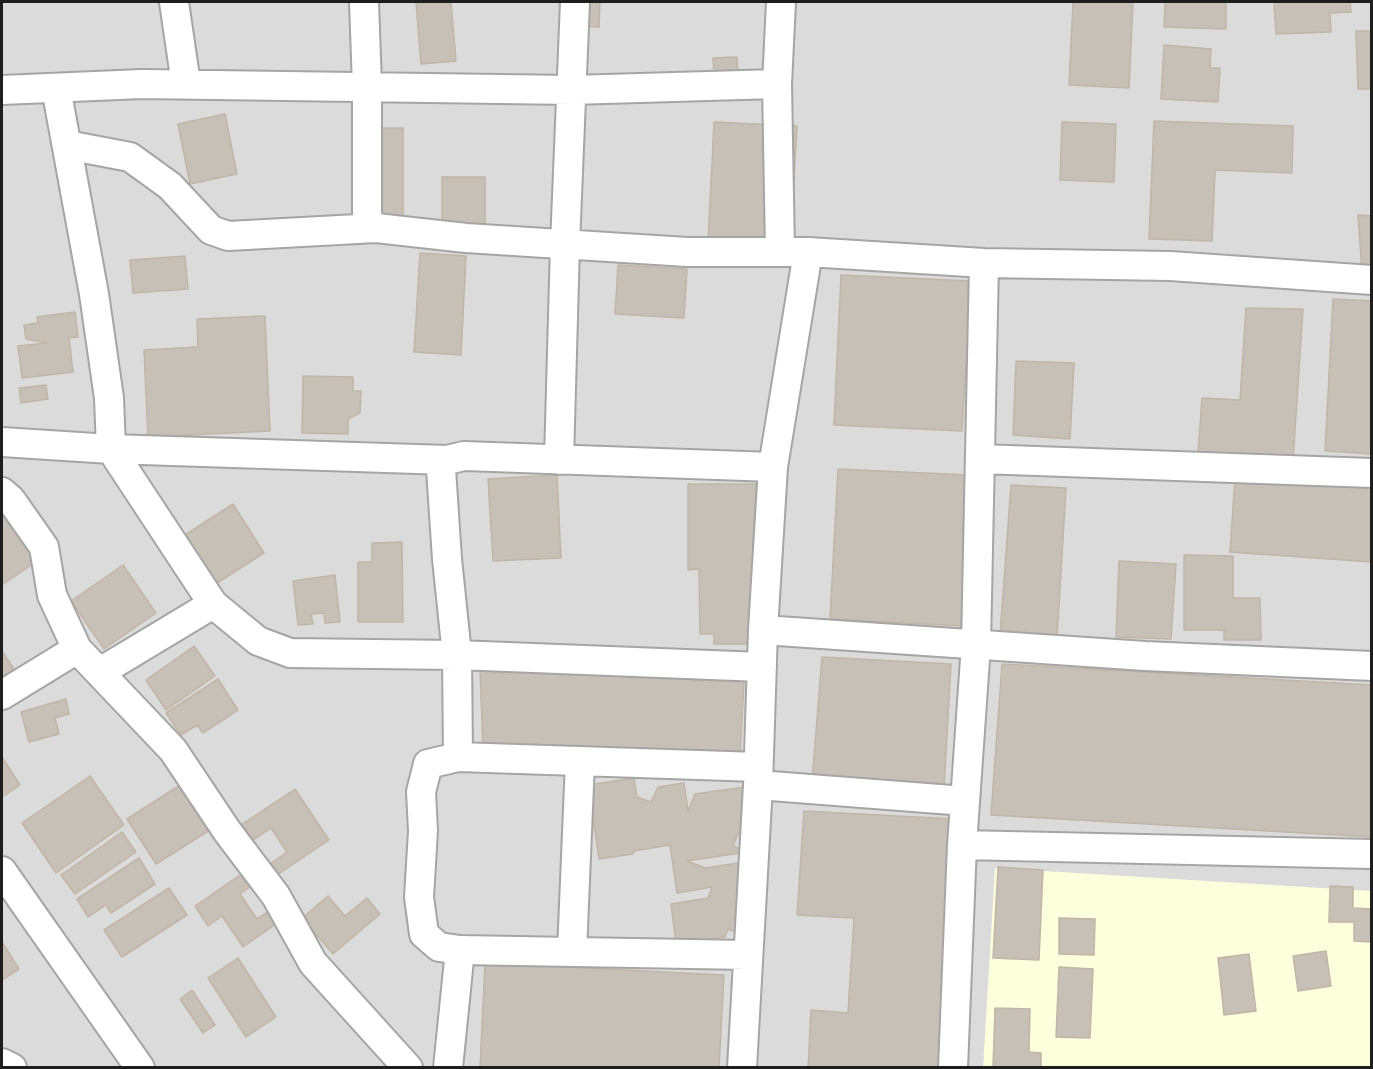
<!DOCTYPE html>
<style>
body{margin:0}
#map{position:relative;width:1373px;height:1069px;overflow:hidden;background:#efece3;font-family:"Roboto Condensed",sans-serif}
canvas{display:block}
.frame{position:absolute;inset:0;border:3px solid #1e1e1e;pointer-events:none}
</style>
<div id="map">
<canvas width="1373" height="1069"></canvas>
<div class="frame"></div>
</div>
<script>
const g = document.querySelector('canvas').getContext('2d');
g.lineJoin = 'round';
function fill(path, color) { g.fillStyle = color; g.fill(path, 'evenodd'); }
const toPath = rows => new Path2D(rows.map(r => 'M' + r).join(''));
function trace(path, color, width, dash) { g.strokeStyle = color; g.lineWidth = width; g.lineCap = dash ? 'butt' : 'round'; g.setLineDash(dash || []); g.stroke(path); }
fill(toPath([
 [2,2,1371,2,1371,1067,2,1067]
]), '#dcdbdb');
fill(toPath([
 [995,868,1371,891,1371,1067,983,1068]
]), '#fbffdc');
const building = toPath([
 [416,2,451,2,456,61,421,64,416,2],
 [572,2,600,2,599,27,571,26,572,2],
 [1073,2,1133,2,1129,88,1069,85,1073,2],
 [1165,2,1226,2,1226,29,1164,27,1165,2],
 [1274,2,1350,2,1351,12,1330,13,1331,32,1276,34,1274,2],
 [1356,31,1372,31,1372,89,1358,89,1356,31],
 [1164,45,1211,49,1210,68,1220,68,1218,102,1161,99,1164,45],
 [737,57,738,74,714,75,713,58,737,57],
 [225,114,237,174,190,184,178,124,225,114],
 [1154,121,1293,126,1292,173,1215,170,1212,241,1149,239,1154,121],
 [714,122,797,126,790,248,708,243,714,122],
 [1062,122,1116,124,1114,182,1060,180,1062,122],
 [371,128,403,128,403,223,377,223,371,128],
 [442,177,485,177,485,228,442,228,442,177],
 [1358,215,1372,216,1372,272,1362,272,1358,215],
 [420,253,466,256,461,355,414,352,420,253],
 [185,256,188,289,133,293,130,260,185,256],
 [618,265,687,269,684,318,615,314,618,265],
 [841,275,971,281,962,431,834,425,841,275],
 [1333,299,1372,301,1372,454,1325,451,1333,299],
 [1246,308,1303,309,1293,461,1198,454,1202,398,1240,400,1246,308],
 [75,312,78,337,69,338,73,372,22,378,18,346,47,343,26,339,24,325,38,323,37,317,75,312],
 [265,316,270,431,148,437,144,350,198,347,197,319,265,316],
 [1016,361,1074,363,1070,439,1013,435,1016,361],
 [303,376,353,377,353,391,361,391,360,413,348,419,348,434,302,433,303,376],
 [46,385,48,399,21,403,19,388,46,385],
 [838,469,969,475,962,626,830,619,838,469],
 [557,475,561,558,493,561,488,479,557,475],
 [1235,478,1372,486,1372,562,1230,552,1235,478],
 [688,484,775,484,775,644,714,644,714,634,700,634,699,569,688,570,688,484],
 [1011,485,1066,488,1057,638,1000,635,1011,485],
 [233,504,264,553,214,585,182,537,233,504],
 [2,511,37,561,2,585,2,511],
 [402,542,403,622,358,622,358,562,372,562,372,543,402,542],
 [1184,555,1233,556,1233,598,1260,598,1261,640,1224,640,1224,630,1184,630,1184,555],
 [1119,561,1176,564,1171,639,1116,637,1119,561],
 [123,565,156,613,104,649,71,601,123,565],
 [335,575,340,622,325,623,324,613,311,614,313,624,298,625,293,581,335,575],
 [194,646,215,676,166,710,146,680,194,646],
 [2,651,17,674,2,684,2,651],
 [822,657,951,664,944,788,812,781,822,657],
 [1002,664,1372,685,1372,837,991,815,1002,664],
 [480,670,744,682,740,756,483,746,480,670],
 [218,679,238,710,203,733,197,725,181,735,166,713,218,679],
 [66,699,69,714,55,718,59,734,29,742,21,712,66,699],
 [2,757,20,785,2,797,2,757],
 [90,776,124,825,56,873,22,823,90,776],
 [634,778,637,797,651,802,658,787,684,783,688,811,695,794,759,785,733,846,747,852,687,861,705,868,745,862,753,939,728,929,725,937,676,944,671,904,708,898,712,887,677,893,670,845,634,851,633,854,599,859,588,785,634,778],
 [185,782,213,828,156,864,127,819,185,782],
 [295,789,329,840,277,875,270,864,287,852,271,828,252,841,241,825,295,789],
 [804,811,954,819,941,1068,808,1068,811,1010,848,1013,854,918,797,915,804,811],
 [122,832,136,852,75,894,61,875,122,832],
 [139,858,155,884,111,913,106,905,88,917,77,899,139,858],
 [998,867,1043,870,1039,960,993,958,998,867],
 [249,869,257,882,240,894,257,919,271,910,279,922,243,947,222,916,208,926,195,906,249,869],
 [1330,886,1353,887,1353,908,1372,909,1372,942,1354,941,1354,922,1329,922,1330,886],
 [169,888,187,915,122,957,104,930,169,888],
 [328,896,345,916,367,898,380,914,333,954,302,918,328,896],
 [1059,918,1095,919,1094,955,1059,954,1059,918],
 [2,942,19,969,2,980,2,942],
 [1326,951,1331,986,1298,991,1293,956,1326,951],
 [1249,954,1256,1011,1224,1015,1218,958,1249,954],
 [238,958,276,1017,246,1037,208,978,238,958],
 [485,963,724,975,719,1068,480,1068,485,963],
 [1059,967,1093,969,1090,1038,1056,1037,1059,967],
 [192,990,215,1025,203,1033,180,999,192,990],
 [995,1008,1030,1009,1029,1052,1041,1053,1041,1068,993,1068,995,1008]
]);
fill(building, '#c7c0b6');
trace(building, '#c1b5a5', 1.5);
const minor = toPath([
 [174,2,186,84],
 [364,2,367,86,367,215,370,223,376,228,466,238,687,252,808,252],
 [56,88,94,294,109,398,111,449,213,604],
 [2,90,142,84,571,90,777,84],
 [67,145,130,157,170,186,211,230,228,236,376,228],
 [780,252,777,84,781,2],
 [2,442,111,449,447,460],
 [980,459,1372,473],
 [559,460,565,245,575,2],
 [2,492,11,500,44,547,52,595,77,649,2,695],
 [763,630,1145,656,1372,666],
 [77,649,173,750,227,831,276,896,313,963,408,1068],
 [100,672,213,604,258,641,290,653,457,655,762,667],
 [458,757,758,767],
 [758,785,965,801],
 [962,845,1372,854],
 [2,871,140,1068],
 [460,950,748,955],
 [572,952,580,761],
 [2,1063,12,1068],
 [448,1068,460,950,439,947,424,934,419,897,423,831,421,792,428,764,458,757,457,655,447,559,441,469,447,460,464,456,773,467],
 [742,1068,758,785,763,630,773,467,808,252,984,263,1170,266,1372,280],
 [953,1068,962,845,976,645,984,263]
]);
trace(minor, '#a5a5a5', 32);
trace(minor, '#fff', 28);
</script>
